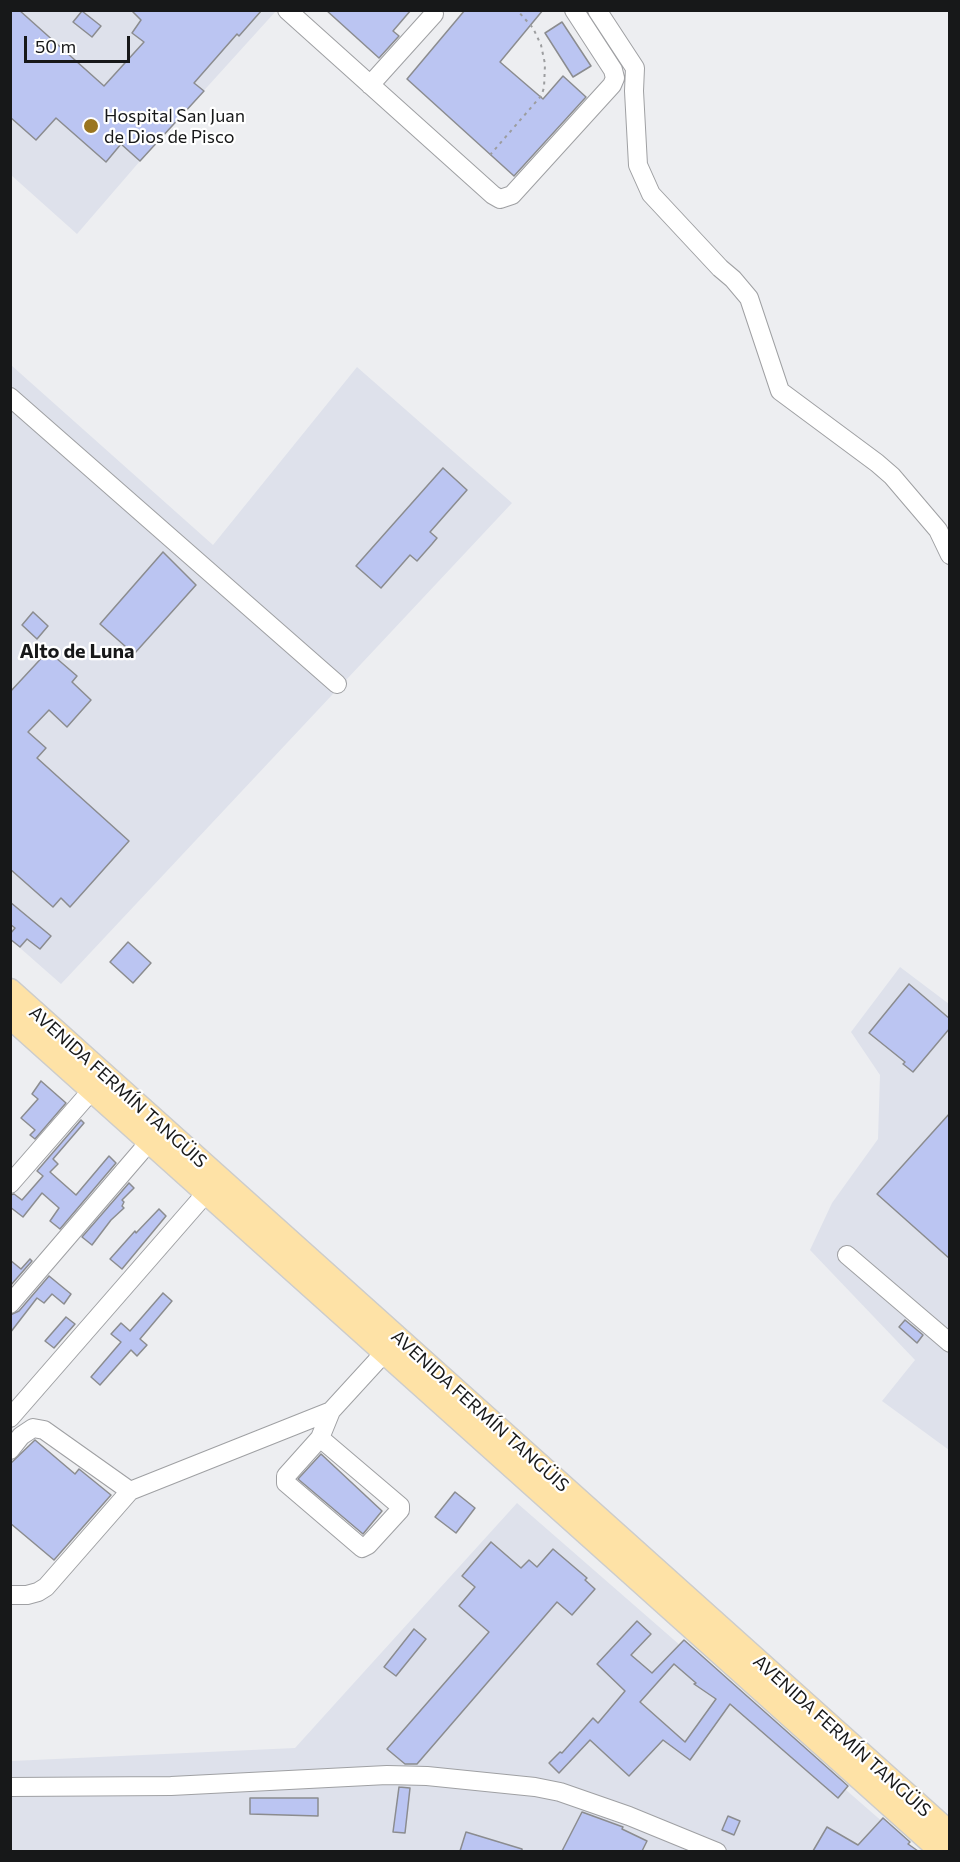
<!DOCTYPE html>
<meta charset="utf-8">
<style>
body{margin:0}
#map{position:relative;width:960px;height:1862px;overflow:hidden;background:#edeef1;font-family:Commissioner,sans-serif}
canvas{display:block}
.frame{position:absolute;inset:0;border:12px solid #171819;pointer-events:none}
.scale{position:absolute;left:24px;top:36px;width:106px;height:27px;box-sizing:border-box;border:3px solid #171819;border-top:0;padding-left:8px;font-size:18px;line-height:21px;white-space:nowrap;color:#171819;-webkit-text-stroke:4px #fff;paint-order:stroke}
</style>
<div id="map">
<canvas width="960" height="1862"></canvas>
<div class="frame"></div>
<div class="scale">50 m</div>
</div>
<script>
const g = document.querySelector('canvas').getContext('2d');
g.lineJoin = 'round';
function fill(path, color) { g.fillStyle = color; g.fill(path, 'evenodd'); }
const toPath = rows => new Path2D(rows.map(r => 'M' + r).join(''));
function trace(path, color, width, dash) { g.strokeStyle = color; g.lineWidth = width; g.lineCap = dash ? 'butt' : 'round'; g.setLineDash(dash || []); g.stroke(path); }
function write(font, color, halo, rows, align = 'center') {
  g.font = font + ' Commissioner,sans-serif'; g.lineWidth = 4.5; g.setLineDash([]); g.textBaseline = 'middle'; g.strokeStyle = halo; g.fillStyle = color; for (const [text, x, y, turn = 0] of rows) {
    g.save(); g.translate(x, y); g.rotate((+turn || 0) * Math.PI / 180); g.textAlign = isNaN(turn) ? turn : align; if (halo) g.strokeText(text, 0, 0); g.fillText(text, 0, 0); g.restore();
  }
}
fill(toPath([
 [11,11,276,11,140,161,77,234,11,175],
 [11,365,213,545,357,367,512,503,61,984,11,940],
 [900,967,949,1004,949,1450,882,1401,915,1360,810,1250,832,1203,878,1139,880,1075,851,1032],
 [517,1503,916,1851,11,1852,12,1761,295,1748]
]), '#dee1eb');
const building = toPath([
 [10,10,19,10,104,86,144,42,132,33,141,20,131,10,262,10,239,36,237,34,194,83,204,91,140,161,121,144,106,162,56,118,36,140,10,117,10,10],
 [326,10,411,10,393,31,399,36,379,58,326,10],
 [465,10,543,10,500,62,543,99,563,76,586,97,514,176,407,79,465,10],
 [82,11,101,26,92,37,73,22,82,11],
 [562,22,591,66,573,77,545,33,562,22],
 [443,468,467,490,430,532,437,538,432,544,417,561,410,555,381,588,356,566,443,468],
 [163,552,196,585,134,654,100,624,163,552],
 [33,612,48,626,37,639,22,625,33,612],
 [48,651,77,676,72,682,91,700,67,727,49,710,28,732,46,748,37,758,129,841,70,907,61,898,53,907,10,869,10,692,48,651],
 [10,902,51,936,40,949,27,939,20,947,10,939,10,934,15,928,10,924,10,902],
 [128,942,151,963,133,983,110,962,128,942],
 [909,984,950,1019,950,1028,913,1072,903,1064,905,1062,869,1033,909,984],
 [41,1081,66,1103,35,1139,30,1135,35,1130,21,1118,38,1099,32,1094,41,1081],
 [950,1113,950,1259,877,1194,950,1113],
 [81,1120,84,1123,53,1159,58,1164,50,1172,76,1195,109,1156,116,1163,60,1229,50,1221,59,1208,42,1193,23,1217,10,1207,10,1195,14,1194,22,1200,43,1176,37,1171,81,1120],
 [129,1183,134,1188,122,1200,124,1202,122,1206,124,1208,111,1220,92,1245,82,1237,129,1183],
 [159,1209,166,1216,122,1269,110,1259,135,1231,136,1233,159,1209],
 [30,1259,32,1261,10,1286,10,1260,21,1269,30,1259],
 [49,1276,71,1294,64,1304,52,1294,44,1303,37,1298,10,1333,10,1315,19,1311,49,1276],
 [163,1293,172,1301,140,1339,147,1345,137,1356,131,1350,100,1385,91,1377,121,1342,111,1334,121,1323,130,1331,163,1293],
 [66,1317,75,1324,54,1348,45,1341,66,1317],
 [905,1320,923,1335,917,1343,899,1327,905,1320],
 [35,1440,75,1474,79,1469,111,1495,54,1560,10,1523,10,1464,35,1440],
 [321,1454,382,1511,363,1534,298,1479,321,1454],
 [455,1492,475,1508,456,1533,435,1517,455,1492],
 [491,1542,521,1568,529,1560,537,1567,553,1549,587,1578,585,1580,595,1589,572,1615,557,1602,417,1764,405,1764,387,1749,489,1632,459,1606,475,1587,462,1576,491,1542],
 [637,1621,651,1634,631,1655,652,1673,684,1640,848,1786,838,1798,730,1704,690,1760,663,1740,629,1776,590,1740,559,1773,549,1763,560,1752,562,1753,593,1718,598,1723,625,1691,597,1664,637,1621],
 [674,1664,696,1683,694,1684,716,1699,685,1742,640,1702,674,1664],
 [414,1629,426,1639,396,1676,384,1667,414,1629],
 [399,1787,410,1788,405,1833,393,1832,399,1787],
 [250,1798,318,1798,318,1816,250,1814,250,1798],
 [582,1812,623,1827,622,1829,647,1841,642,1851,562,1851,582,1812],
 [728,1816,740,1821,734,1835,722,1830,728,1816],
 [883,1818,910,1842,908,1844,918,1851,813,1851,827,1827,858,1845,883,1818],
 [466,1832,522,1849,522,1851,460,1851,466,1832]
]);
fill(building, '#bbc5f2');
trace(building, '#8b8c8f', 1.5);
const minor = toPath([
 [287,10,493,195,500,199,512,195,612,85,615,78,613,70,574,10],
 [597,10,635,68,634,91,638,165,651,194,720,268,733,279,749,298,780,391,877,463,892,476,938,530,950,555],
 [370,85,434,14],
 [10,397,337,684],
 [10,1184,92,1090],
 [847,1255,950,1343],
 [10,1304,150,1141],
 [10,1418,207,1192],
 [320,1438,286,1476,286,1483,362,1548,368,1545,400,1510,400,1506,320,1438,331,1411],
 [10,1450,21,1436,33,1428,44,1430,130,1491],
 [10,1595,27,1595,38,1592,46,1587,130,1491,331,1411,385,1352],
 [10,1787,171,1786,387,1775,427,1776,535,1787,560,1792,629,1816,717,1852]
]);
const major = toPath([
 [10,990,950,1833],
 [10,1017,942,1852]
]);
trace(minor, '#9fa0a3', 20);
trace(major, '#ccc', 25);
trace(toPath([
 [490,155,541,96,544,88,545,64,541,45,533,28,517,10]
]), '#9c9d9f', 2, [3, 4.5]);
trace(minor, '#fff', 18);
trace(major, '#fee2a6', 22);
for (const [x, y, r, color] of [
 [91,126,8,"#9a7520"]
]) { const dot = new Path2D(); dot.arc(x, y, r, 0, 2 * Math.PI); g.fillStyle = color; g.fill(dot); trace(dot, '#fff', 2); }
write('18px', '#171819', '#fff', [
 ["Hospital San Juan",104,116],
 ["de Dios de Pisco",104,137]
], 'left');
write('18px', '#171819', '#fff', [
 ["AVENIDA FERMÍN TANGÜIS",118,1087,42],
 ["AVENIDA FERMÍN TANGÜIS",480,1411,42],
 ["AVENIDA FERMÍN TANGÜIS",842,1736,42]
]);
write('bold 20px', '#171819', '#fff', [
 ["Alto de Luna",77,651]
]);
</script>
